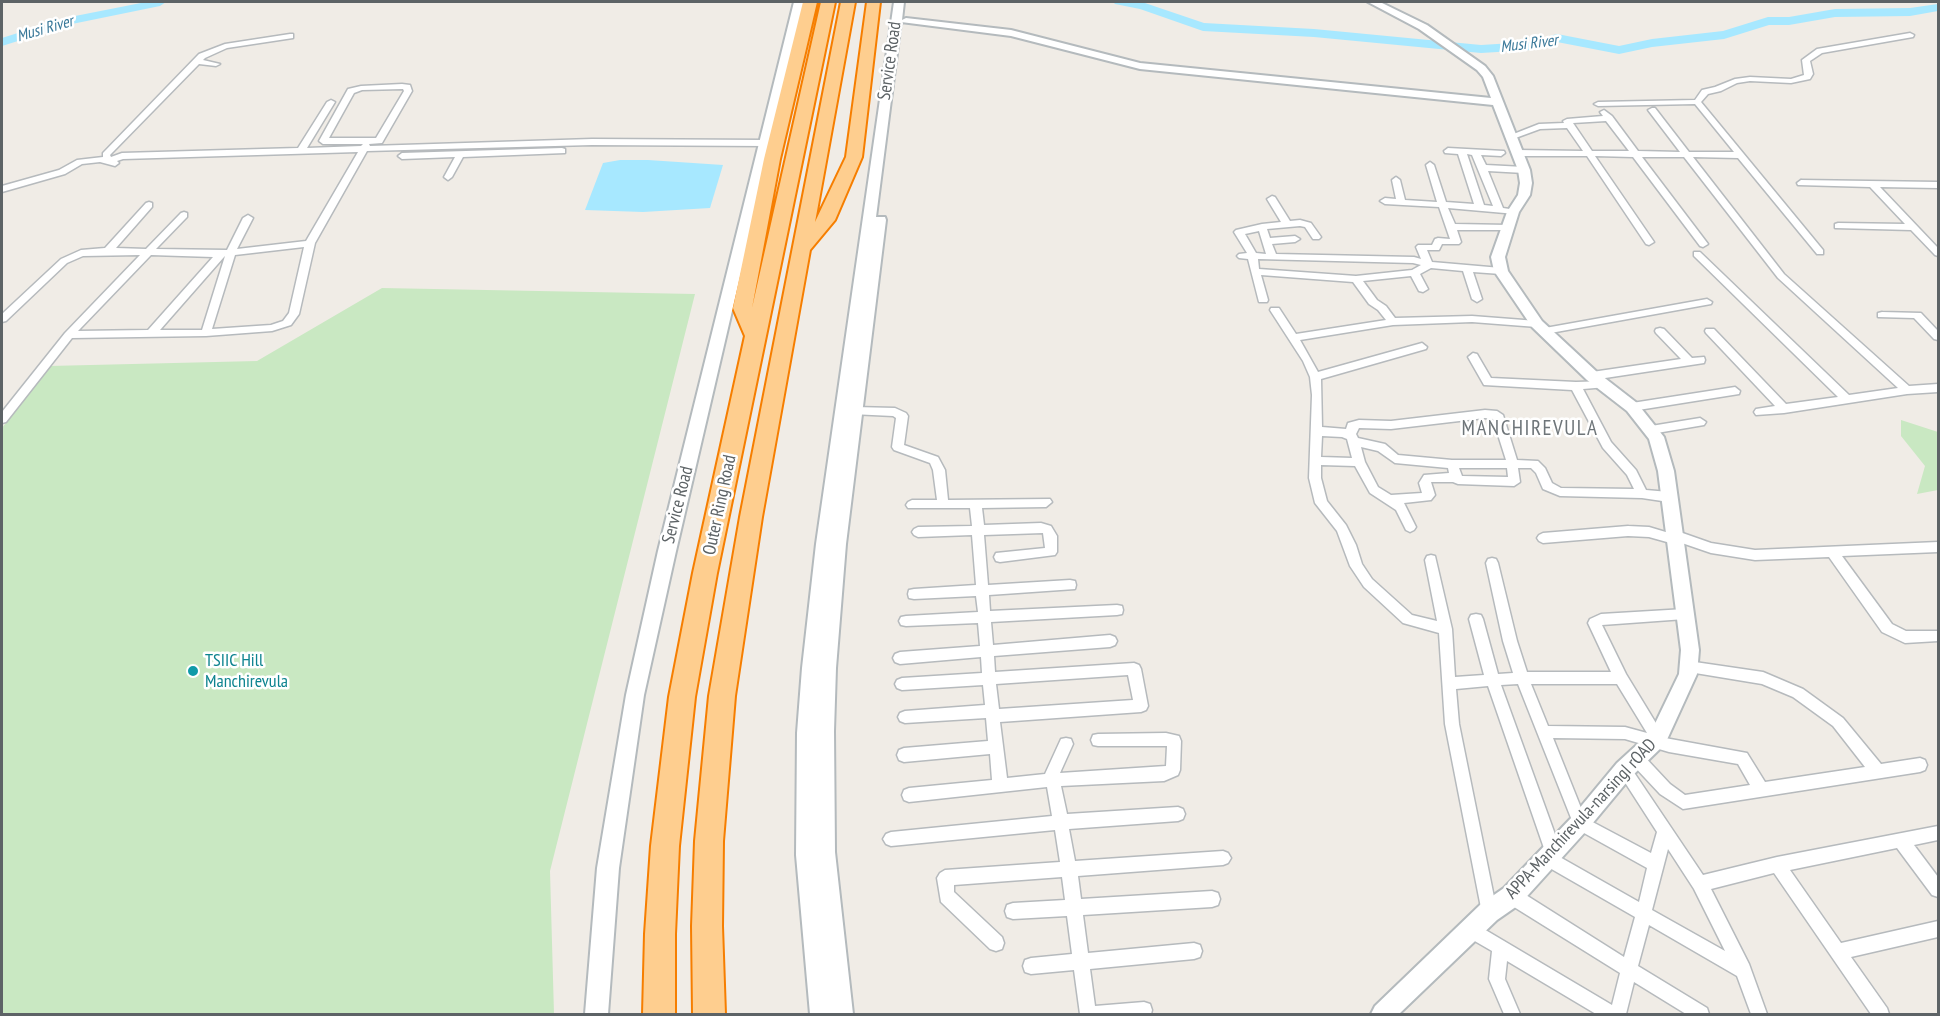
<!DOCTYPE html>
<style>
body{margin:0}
#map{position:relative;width:1940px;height:1016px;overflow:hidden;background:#f0ece6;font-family:"PT Sans Narrow",sans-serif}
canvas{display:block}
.frame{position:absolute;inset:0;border:3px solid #5d6366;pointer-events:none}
</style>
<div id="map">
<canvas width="1940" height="1016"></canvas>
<div class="frame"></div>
</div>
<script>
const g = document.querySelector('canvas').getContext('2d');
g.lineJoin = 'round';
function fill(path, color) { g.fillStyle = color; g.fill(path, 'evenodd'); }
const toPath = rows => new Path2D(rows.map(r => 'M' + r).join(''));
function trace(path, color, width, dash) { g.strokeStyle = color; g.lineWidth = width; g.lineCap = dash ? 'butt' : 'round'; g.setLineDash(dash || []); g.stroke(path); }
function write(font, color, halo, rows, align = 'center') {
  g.font = font + ' "PT Sans Narrow",sans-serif'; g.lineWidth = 5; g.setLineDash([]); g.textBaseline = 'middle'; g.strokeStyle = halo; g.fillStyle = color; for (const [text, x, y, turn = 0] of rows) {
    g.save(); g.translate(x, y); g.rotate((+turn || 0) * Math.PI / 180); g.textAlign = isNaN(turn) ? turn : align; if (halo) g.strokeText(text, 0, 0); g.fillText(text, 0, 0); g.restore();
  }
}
fill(toPath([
 [382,288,695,294,550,871,554,1014,2,1014,2,428,49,366,257,361],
 [1901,420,1938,432,1938,490,1917,494,1925,466,1901,436]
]), '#c9e8c2');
fill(toPath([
 [620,160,648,160,723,165,710,208,643,212,585,210,603,163]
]), '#a7e8ff');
fill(toPath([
 [146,2,166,2,160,6,72,24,2,46,2,38,65,18,146,2],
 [1113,2,1142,2,1204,23,1314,29,1481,45,1529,42,1557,34,1619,46,1652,39,1723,31,1768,17,1789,17,1835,9,1910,8,1938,4,1938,11,1910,16,1835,17,1789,25,1769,25,1724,39,1652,47,1619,54,1557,42,1530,50,1481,53,1314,37,1203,31,1140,9,1115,4,1113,2]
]), '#a7e8ff');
const street = toPath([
 [1910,33,1914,35,1913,37,1822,53,1810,61,1813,74,1810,79,1791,83,1750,81,1737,83,1721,91,1708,94,1701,102,1823,250,1823,254,1817,254,1738,158,1693,157,1784,274,1909,386,1938,384,1938,392,1907,394,1784,413,1756,415,1754,412,1756,409,1775,406,1706,333,1705,331,1706,329,1714,329,1786,404,1838,397,1694,256,1694,252,1700,252,1849,395,1898,388,1778,278,1684,157,1642,157,1708,244,1703,247,1700,246,1633,157,1595,156,1654,242,1649,245,1646,244,1587,156,1517,156,1513,153,1517,150,1583,151,1567,128,1540,129,1510,140,1506,137,1539,124,1564,123,1563,121,1567,119,1603,116,1600,112,1604,110,1612,116,1638,151,1680,152,1648,110,1652,108,1655,108,1689,152,1734,152,1695,104,1598,106,1594,104,1598,102,1695,100,1702,90,1715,87,1735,79,1750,77,1791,79,1804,75,1802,60,1817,49,1910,33],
 [1606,121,1629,151,1592,151,1573,123,1606,121],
 [290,34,293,34,293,38,227,48,205,58,203,60,220,64,216,66,199,64,110,155,111,157,122,153,298,148,327,102,331,100,335,102,307,148,361,146,363,144,323,144,319,141,348,89,361,86,402,84,410,85,412,91,382,143,369,144,370,146,592,139,766,140,770,143,766,146,592,145,367,151,315,243,299,314,291,325,272,331,206,336,72,338,6,422,2,423,2,412,65,333,140,255,83,256,67,263,6,321,2,322,2,314,61,259,81,250,105,248,146,203,149,202,152,203,152,207,116,248,146,249,181,213,184,212,187,213,187,217,156,249,227,250,243,218,248,215,253,218,237,249,306,241,358,152,123,159,117,161,119,163,115,166,100,162,82,164,65,174,2,192,2,186,59,170,77,160,103,157,103,153,199,54,225,44,290,34],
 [403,89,404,91,376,138,329,138,354,93,362,90,403,89],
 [304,247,289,313,283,321,271,325,212,329,235,255,304,247],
 [151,255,213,257,148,330,78,331,151,255],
 [225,256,202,330,160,330,224,257,225,256],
 [562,148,565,149,565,153,463,157,452,177,448,180,444,177,455,157,402,159,398,156,402,153,562,148],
 [1448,148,1504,151,1505,153,1501,156,1481,155,1486,165,1524,167,1528,170,1524,173,1488,171,1503,208,1516,210,1516,214,1448,208,1455,224,1508,225,1511,226,1511,230,1457,230,1461,242,1459,244,1442,244,1439,250,1427,250,1432,262,1501,268,1506,271,1501,274,1473,272,1482,299,1477,302,1472,299,1463,271,1431,268,1420,274,1428,289,1423,292,1419,291,1411,276,1363,281,1377,300,1386,306,1395,318,1472,316,1537,321,1542,324,1537,327,1472,322,1393,325,1300,340,1318,372,1422,343,1427,347,1426,349,1321,379,1322,427,1346,429,1348,423,1359,420,1391,421,1485,410,1497,411,1503,415,1517,460,1538,461,1545,468,1552,483,1561,488,1634,489,1627,475,1603,448,1572,390,1484,385,1468,357,1473,353,1477,354,1491,378,1576,382,1607,381,1608,384,1607,387,1583,389,1611,442,1636,470,1646,490,1669,492,1675,497,1669,502,1642,498,1560,496,1543,489,1536,473,1531,468,1518,468,1520,482,1514,486,1458,484,1453,482,1431,482,1435,495,1431,500,1404,503,1416,527,1414,530,1410,532,1406,530,1396,510,1370,493,1355,466,1321,465,1321,478,1327,501,1346,525,1356,545,1362,564,1372,579,1412,615,1437,621,1425,560,1427,556,1431,555,1435,556,1452,629,1455,677,1484,675,1469,619,1471,615,1476,614,1481,615,1483,619,1498,674,1513,673,1503,641,1486,563,1488,559,1492,558,1496,559,1498,563,1517,641,1527,672,1611,672,1588,623,1590,619,1601,614,1685,609,1690,610,1692,614,1690,618,1685,619,1602,625,1626,674,1665,738,1747,753,1765,782,1865,767,1833,726,1793,697,1762,684,1683,671,1681,667,1683,663,1688,661,1763,672,1803,689,1843,718,1881,764,1920,758,1925,760,1927,765,1925,770,1920,772,1683,809,1660,794,1631,763,1629,758,1631,753,1636,751,1641,753,1670,784,1685,795,1750,785,1738,764,1669,752,1625,739,1553,738,1585,818,1651,853,1657,832,1617,770,1619,765,1624,763,1629,765,1703,875,1777,857,1938,826,1938,840,1914,845,1938,877,1938,897,1932,895,1897,848,1790,870,1841,943,1938,921,1938,937,1851,957,1887,1008,1889,1014,1871,1014,1774,873,1711,889,1749,964,1767,1014,1751,1014,1737,976,1649,925,1638,966,1707,1008,1709,1014,1686,1014,1634,982,1626,1014,1596,1014,1507,961,1505,979,1520,1014,1504,1014,1489,979,1492,951,1466,936,1464,930,1466,924,1472,922,1612,1005,1620,973,1506,902,1504,896,1506,890,1512,888,1518,890,1624,957,1635,917,1541,863,1538,858,1541,853,1545,851,1488,686,1456,689,1459,724,1497,912,1495,918,1489,920,1483,918,1445,724,1439,633,1403,623,1364,587,1350,566,1337,531,1315,503,1309,478,1312,395,1310,377,1303,361,1270,310,1271,308,1279,308,1296,334,1386,320,1378,310,1369,304,1353,282,1261,275,1268,300,1267,302,1259,302,1248,259,1239,258,1237,256,1239,254,1247,253,1234,232,1236,230,1262,224,1281,222,1267,199,1272,196,1275,197,1290,221,1300,220,1311,223,1321,237,1319,239,1313,239,1305,227,1300,226,1267,229,1270,238,1295,236,1300,239,1295,242,1272,244,1276,254,1414,257,1421,259,1416,247,1418,245,1432,245,1435,239,1438,238,1450,239,1439,207,1385,204,1380,201,1385,198,1396,199,1392,180,1396,177,1400,180,1405,200,1437,202,1426,165,1430,162,1434,165,1446,202,1474,204,1458,154,1445,153,1444,151,1448,148],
 [1467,154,1472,155,1493,206,1484,205,1467,154],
 [1259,231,1266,254,1256,253,1245,234,1259,231],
 [1258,259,1413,263,1421,265,1412,270,1356,276,1259,269,1258,259],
 [1485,418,1493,419,1506,460,1452,460,1398,455,1385,444,1358,438,1356,434,1359,428,1391,429,1485,418],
 [1322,436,1342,437,1347,439,1352,458,1321,457,1322,436],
 [1361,447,1378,451,1395,463,1448,468,1449,473,1424,475,1419,483,1422,493,1391,495,1378,487,1365,462,1361,447],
 [1459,468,1507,468,1508,477,1462,476,1459,468],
 [1518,684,1575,828,1647,868,1639,902,1558,856,1561,851,1501,685,1518,684],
 [1531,684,1617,684,1647,733,1625,727,1548,726,1531,684],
 [1668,849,1694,889,1725,951,1652,910,1668,849],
 [1801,180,1938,182,1938,188,1880,187,1938,248,1938,256,1935,255,1911,230,1835,228,1835,224,1838,223,1905,224,1870,187,1798,185,1797,183,1801,180],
 [1707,299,1712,302,1711,304,1545,334,1540,331,1545,328,1707,299],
 [1882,312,1921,313,1938,331,1938,340,1934,339,1914,318,1878,317,1878,313,1882,312],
 [1660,328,1664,329,1692,358,1704,357,1705,360,1704,363,1592,380,1588,379,1587,376,1588,373,1592,372,1681,359,1656,333,1655,331,1656,329,1660,328],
 [1735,387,1740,391,1739,394,1632,411,1626,407,1632,403,1735,387],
 [855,407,895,408,906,413,908,416,904,445,938,457,945,470,948,500,1050,499,1052,502,1046,507,982,508,984,525,1041,523,1051,526,1057,536,1057,552,1055,555,1000,562,996,561,994,557,996,553,1045,548,1043,533,984,535,988,585,1070,580,1075,581,1076,585,1075,589,989,595,990,611,1117,605,1122,606,1123,610,1122,614,1117,615,991,622,993,645,1110,635,1115,637,1117,641,1115,645,1110,647,994,656,995,672,1134,663,1139,665,1141,669,1148,706,1146,710,1141,712,1000,722,1007,778,1045,774,1061,739,1066,738,1071,739,1073,744,1060,773,1166,766,1167,746,1098,746,1093,745,1091,740,1093,735,1098,734,1166,733,1179,736,1181,741,1180,770,1178,775,1164,781,1061,786,1067,814,1178,807,1183,809,1185,814,1183,819,1178,821,1069,829,1075,861,1223,851,1228,853,1231,858,1228,863,1223,865,1078,876,1081,899,1212,891,1218,893,1220,899,1218,905,1212,907,1083,915,1088,953,1194,943,1200,945,1202,951,1200,957,1194,959,1090,969,1095,1006,1144,1002,1150,1004,1152,1010,1151,1014,1080,1014,1074,970,1031,974,1025,972,1023,966,1025,960,1031,958,1072,954,1067,916,1013,919,1007,917,1005,911,1007,905,1013,903,1065,900,1062,877,954,885,954,892,1002,937,1004,943,1002,949,996,951,990,949,941,902,937,878,940,873,945,870,1060,862,1055,830,891,846,886,844,883,839,886,834,891,832,1052,816,1047,787,909,802,904,800,902,795,904,790,909,788,992,780,990,754,904,762,899,760,897,755,899,750,904,748,988,741,986,718,905,723,900,721,898,717,900,713,905,711,985,705,983,685,902,690,897,688,895,684,897,680,902,678,982,673,981,657,900,664,895,662,893,658,895,654,900,652,980,646,978,623,906,626,901,625,899,621,901,617,906,616,978,612,976,596,914,599,909,598,908,594,909,590,914,589,976,585,972,535,918,537,914,535,912,532,914,529,918,527,972,526,970,508,908,508,906,505,908,502,912,500,937,500,933,470,930,463,894,450,892,447,896,418,893,416,851,414,849,411,855,407],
 [1128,675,1133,700,999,709,996,684,1128,675],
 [1700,418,1706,422,1704,425,1651,434,1645,430,1651,426,1700,418],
 [1628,526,1649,527,1669,533,1674,530,1711,543,1755,550,1938,542,1938,552,1842,556,1892,624,1906,631,1938,631,1938,641,1905,643,1882,632,1829,557,1755,560,1711,553,1679,542,1674,544,1649,537,1628,536,1543,543,1539,541,1537,538,1539,535,1543,533,1628,526]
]);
const secondary = toPath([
 [794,2,804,2,676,551,644,695,619,868,608,1014,585,1014,597,868,626,695,658,551,794,2],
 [894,2,904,2,902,20,906,18,1011,30,1140,63,1491,98,1483,77,1477,70,1419,29,1368,2,1380,2,1427,25,1485,66,1493,76,1530,170,1532,183,1530,195,1519,212,1505,257,1508,271,1542,321,1597,372,1637,403,1664,437,1674,471,1699,650,1697,674,1665,744,1631,777,1587,830,1520,904,1497,920,1399,1014,1371,1014,1375,1006,1481,904,1504,888,1573,816,1617,763,1651,732,1679,674,1681,650,1658,471,1649,439,1627,411,1587,380,1532,327,1494,271,1491,257,1507,212,1518,195,1520,183,1518,170,1493,105,1140,69,1011,36,901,22,876,217,885,217,886,220,846,544,836,668,834,731,835,852,853,1014,810,1014,796,855,797,733,802,668,816,544,894,2]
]);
const highway = toPath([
 [803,2,817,2,780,159,752,308,821,2,835,2,717,573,695,697,679,846,675,934,675,1014,643,1014,645,934,651,846,669,697,693,573,745,336,733,308,764,159,803,2],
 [841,2,855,2,815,222,846,157,867,2,880,2,862,157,835,220,810,250,762,517,735,696,723,841,722,926,725,1014,693,1014,692,926,695,841,709,696,740,517,841,2]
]);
trace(street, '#b6babd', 3);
trace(secondary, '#b4babd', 4);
trace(highway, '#f67e00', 4);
fill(street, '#fff');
fill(secondary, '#fff');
fill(highway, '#fece8f');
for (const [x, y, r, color] of [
 [193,671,6,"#0f9aa8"]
]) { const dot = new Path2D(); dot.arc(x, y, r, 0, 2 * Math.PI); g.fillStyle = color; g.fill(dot); trace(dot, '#fff', 2); }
write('italic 16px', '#397899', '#fff', [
 ["Musi River",45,29,-16],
 ["Musi River",1529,44,-7]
]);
write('18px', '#5d6366', '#fff', [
 ["Service Road",890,61,-82],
 ["Service Road",678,505,-76],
 ["Outer Ring Road",720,505,-78],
 ["APPA-Manchirevula-narsingI rOAD",1581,819,-47]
]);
write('18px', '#0d838f', '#fff', [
 ["TSIIC Hill",205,661],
 ["Manchirevula",205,682]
], 'left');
g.letterSpacing = '1.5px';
write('21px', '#6e7579', '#fff', [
 ["MANCHIREVULA",1530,429]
]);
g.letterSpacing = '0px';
</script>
